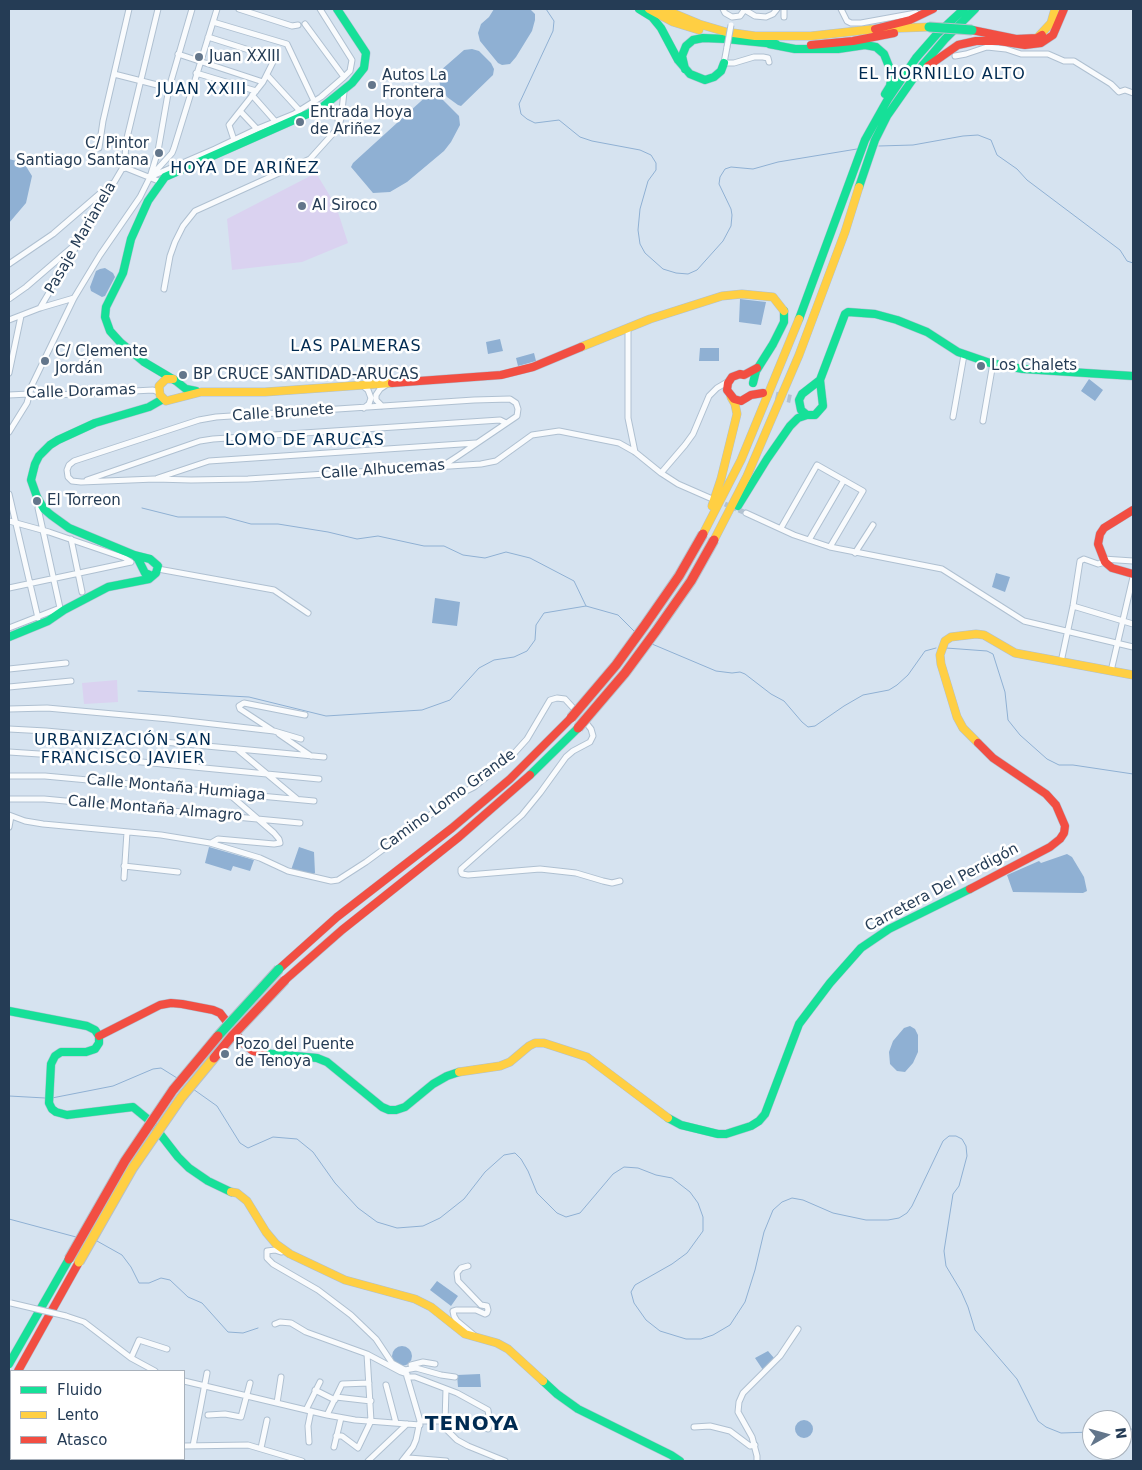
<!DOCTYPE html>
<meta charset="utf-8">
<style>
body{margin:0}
#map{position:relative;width:1142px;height:1470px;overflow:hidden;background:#d6e3f0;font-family:"DejaVu Sans",sans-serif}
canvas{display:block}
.frame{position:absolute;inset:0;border:10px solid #253c55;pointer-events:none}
.legend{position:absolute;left:10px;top:1370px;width:175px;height:90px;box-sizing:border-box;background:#fff;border:1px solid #a8b1bb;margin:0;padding:6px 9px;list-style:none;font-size:15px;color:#253c55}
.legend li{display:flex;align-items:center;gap:10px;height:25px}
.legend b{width:25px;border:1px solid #a8b1bb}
.north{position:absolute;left:1082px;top:1410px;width:50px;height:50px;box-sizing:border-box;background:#fff;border:1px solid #a8b1bb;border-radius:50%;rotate:83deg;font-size:14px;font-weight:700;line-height:20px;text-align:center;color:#253c55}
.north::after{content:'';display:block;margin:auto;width:18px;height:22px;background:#63768b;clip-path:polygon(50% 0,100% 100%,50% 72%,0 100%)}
</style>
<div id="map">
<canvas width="1142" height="1470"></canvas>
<div class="frame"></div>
<ul class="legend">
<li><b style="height:6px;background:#16e098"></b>Fluido</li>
<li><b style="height:6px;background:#ffcf43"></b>Lento</li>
<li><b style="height:6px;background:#f24e42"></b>Atasco</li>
</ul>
<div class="north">N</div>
</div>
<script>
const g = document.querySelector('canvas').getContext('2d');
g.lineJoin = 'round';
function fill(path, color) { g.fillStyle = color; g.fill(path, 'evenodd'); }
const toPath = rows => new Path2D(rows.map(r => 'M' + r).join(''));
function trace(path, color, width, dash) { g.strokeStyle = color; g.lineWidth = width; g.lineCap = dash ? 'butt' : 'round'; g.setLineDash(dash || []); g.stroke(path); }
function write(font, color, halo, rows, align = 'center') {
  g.font = font + ' "DejaVu Sans",sans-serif'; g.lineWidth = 5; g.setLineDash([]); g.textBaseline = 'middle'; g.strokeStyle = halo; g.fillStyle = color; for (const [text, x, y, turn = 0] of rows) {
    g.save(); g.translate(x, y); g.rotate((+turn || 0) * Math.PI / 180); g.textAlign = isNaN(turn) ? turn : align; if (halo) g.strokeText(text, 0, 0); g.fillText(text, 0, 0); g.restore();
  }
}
fill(toPath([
 [316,173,336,206,348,243,302,262,232,270,227,219],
 [117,680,118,702,84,704,82,683]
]), '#dad2f0');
fill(toPath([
 [494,9,530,9,535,14,535,20,532,31,516,57,510,64,502,65,498,63,480,41,478,33,481,24,489,17],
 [472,49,479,51,491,63,494,69,493,75,461,106,458,105,447,97,440,86,439,78,440,71,464,50],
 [431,92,436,93,459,116,460,125,451,142,444,151,407,182,390,192,373,193,351,167,353,163],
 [9,159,24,163,32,176,26,203,9,223],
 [105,268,113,273,115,277,105,296,102,297,91,291,90,287,96,271,100,269],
 [740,299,766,302,761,325,739,322],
 [500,339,503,351,488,354,486,342],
 [700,348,719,348,719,361,699,361],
 [534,353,536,361,518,366,516,358],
 [1089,379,1103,390,1095,401,1081,391],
 [996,573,1010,577,1005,592,992,587],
 [435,598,460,602,457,626,432,623],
 [209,847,254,860,250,871,233,866,231,871,205,863],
 [299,847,314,852,315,873,312,875,291,870],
 [1067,854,1072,857,1084,877,1087,891,1083,893,1013,892,1007,875,1039,861,1041,863],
 [910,1026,915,1029,918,1035,918,1052,913,1063,905,1072,897,1071,890,1064,889,1052,893,1041,904,1028],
 [437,1281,458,1296,451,1306,430,1290],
 '392 1356a10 10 0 1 1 20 0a10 10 0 1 1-20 0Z',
 [768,1351,774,1358,763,1370,755,1358],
 [480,1374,481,1387,458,1387,457,1375],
 '795 1429a9 9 0 1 1 18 0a9 9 0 1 1-18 0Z'
]), '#8fb0d3');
trace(toPath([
 [546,9,554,21,553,31,519,104,521,114,527,119,535,123,559,120,580,137,592,141,640,150,651,155,656,163,656,170,648,181,640,209,638,230,640,244,645,253,663,269,676,273,688,274,697,270,723,241,731,226,732,215,731,209,719,184,720,177,725,169,731,167,753,169,778,162,857,149],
 [879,146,913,145,963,136,978,135,991,140,997,155,1017,169,1027,180,1120,250,1127,261,1133,263],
 [142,508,178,517,225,517,251,524,278,524,328,532,357,539,378,536,424,546,444,546,463,555,485,558,506,552,530,558,574,581,586,606],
 [652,644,716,671,732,673,740,672,745,674,771,694,784,701,802,722,808,727,815,726,844,706,863,695,889,690,897,685,908,675,925,651,936,648],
 [946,648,987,651,993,654,1005,692,1008,720,1020,735,1047,759,1059,765,1073,765,1133,774],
 [138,691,249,697,326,716,422,710,450,700,479,668,494,660,514,657,527,651,535,640,536,625,544,613,586,606,618,615,635,632],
 [193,1089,217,1106,240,1143,248,1148,273,1137,297,1139,313,1152,335,1183,358,1208,377,1222,397,1228,423,1226,440,1218,464,1199,485,1172,504,1155,515,1153,521,1159,528,1171,537,1193,557,1213,566,1217,580,1213,613,1174,624,1167,638,1168,656,1175,672,1178,690,1192,698,1203,703,1217,703,1231,687,1253,672,1264,635,1285,631,1292,634,1303,646,1320,660,1331,686,1339,701,1339,713,1335,730,1325,745,1302,755,1270,764,1232,773,1210,782,1202,792,1198,803,1200,833,1213,866,1220,888,1220,899,1218,907,1213,912,1206,943,1141,949,1136,956,1136,962,1139,966,1146,967,1156,959,1186,953,1194,944,1251,946,1266,961,1291,968,1307,975,1330,1017,1379,1038,1421,1046,1427,1061,1433,1092,1432],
 [9,1096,45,1098],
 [52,1098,113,1086,153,1069,161,1068,177,1078],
 [9,1219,76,1237],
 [97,1241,122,1255,131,1267,139,1283,149,1283,161,1278,170,1280,188,1297,202,1303,228,1332,243,1333,258,1328],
 [1122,1430,1133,1429],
 [9,1435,11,1435],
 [58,1459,60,1461]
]), '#8fb0d3', 1);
trace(toPath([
 [718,501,746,513]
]), '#b3c2d1', 5, [5, 2.5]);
trace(toPath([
 [764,393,791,399]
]), '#b3c2d1', 8, [8, 4]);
const street = toPath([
 [239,9,292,26,298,25],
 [723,9,725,13,732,17,740,16,745,9],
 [784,9,784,17],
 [841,9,847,21,851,23,861,23,916,13],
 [745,10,755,16,766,17,773,14,777,9],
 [213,22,287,44,314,101],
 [305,24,344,77],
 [208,37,268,56,273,62,263,82,229,125,234,140],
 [727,47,724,63,734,63,754,57,763,57,768,58,769,62],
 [178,54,263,82],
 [955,56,966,54,987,47,1006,49,1021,54,1048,54,1064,61,1074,61,1111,84,1119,92,1125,90,1133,93],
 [196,73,256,91],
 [114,74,169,88],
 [267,75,300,111],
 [252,95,275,121],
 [324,108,330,107,337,110,338,120],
 [240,111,257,129],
 [99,148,103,121,129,9],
 [125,158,126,142,158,9],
 [152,175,172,153,174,148,217,9],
 [150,177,215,149,257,129,294,114,321,97,344,77,350,71,352,60,320,9],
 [9,264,53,234,111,184],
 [164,289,170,256,175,242,183,226,195,211,310,159,338,128,341,119,344,92],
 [9,299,26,287,76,244],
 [40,308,122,169,126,168,161,182],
 [9,320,40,308,74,298],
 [628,329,628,418,635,452],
 [9,373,21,316],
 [362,385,368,390,371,398,369,404,364,408],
 [9,395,29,394,36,396,153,390,158,392],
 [382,406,376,400,376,395,380,389,386,385],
 [953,417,964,355],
 [983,421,993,363],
 [9,432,27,403,32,385,74,298,100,255,140,197,150,177,158,151,169,88,192,9],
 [441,467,458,456,517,416,518,409,516,403,510,399,474,400,216,417,199,420,74,461,69,465,67,470,68,477,72,481,81,482,155,479,191,480,248,479,481,464,496,461,532,435,559,431,619,443,635,452,661,473,678,484,710,498],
 [661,473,685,445,693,434,709,396,717,388,729,381],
 [158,478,209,461,476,443],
 [87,480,200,441,213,439,500,420,506,423],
 [9,494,38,618],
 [746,513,794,535,830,547,942,569,1024,621,1133,647],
 [9,521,49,532,125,558,131,562],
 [781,528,817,465,863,491,830,547],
 [71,539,82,592],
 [809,540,844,480],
 [855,553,873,525],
 [1103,559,1133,561],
 [158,569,274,590,308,613],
 [9,588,131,562],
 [1073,606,1133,624],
 [9,628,60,608,38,508,40,502],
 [1061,662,1073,606,1080,561,1084,559,1098,564,1105,562],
 [9,669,66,663],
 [1111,671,1133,577],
 [9,687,71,681],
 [9,709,47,708,169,719,274,731,301,739],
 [583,719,591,729,593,736,590,742,573,751,566,757,540,793,522,815,461,869,461,872,462,874,468,875,540,869,576,873,603,881,612,883,620,881],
 [9,729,46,731,324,757],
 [272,730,240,709,239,706,244,703,305,715],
 [279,734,311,756],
 [237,749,297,799],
 [9,752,100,758,319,779],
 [9,776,45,776,314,801],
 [9,799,44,799,300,823],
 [9,815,25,821,43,824,161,835,210,843,260,858,288,871,331,881,338,880,366,862,456,796,474,787,509,759,527,739,550,700,557,698,565,699,576,711],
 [9,827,11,816],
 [211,843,218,839,274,844,280,843,279,839,274,833,229,794],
 [124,866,178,872],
 [124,878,127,832],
 [285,1251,281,1252,275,1250,267,1251,267,1258,273,1264,318,1290,351,1315,376,1339,392,1363,405,1370,420,1421,416,1440,413,1447,402,1461],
 [468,1266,461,1268,457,1273,458,1281,481,1305,487,1306,488,1310,487,1313,485,1314,476,1310,456,1310,453,1311,454,1316,457,1321,475,1336],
 [66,1316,84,1322,131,1358,155,1371],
 [275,1324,280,1322,291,1323,306,1332,367,1354,401,1372,407,1374],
 [131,1358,139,1340,167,1349],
 [411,1365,423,1362,435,1364],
 [405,1370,416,1368,441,1375,455,1377],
 [407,1377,415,1377,457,1393,488,1410,490,1424,488,1429,465,1421,420,1421],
 [184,1381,327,1415,355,1420,420,1425],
 [386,1385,396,1423],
 [446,1389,445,1422,447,1430,457,1440,468,1446,505,1461],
 [315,1390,335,1400],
 [336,1397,371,1401],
 [277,1403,281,1377],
 [306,1410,320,1382],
 [208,1415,225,1414,241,1417,250,1383],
 [327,1415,342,1384,369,1383],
 [694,1427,710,1426,730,1431,750,1446,755,1445],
 [336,1436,342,1436,358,1448,371,1421,367,1354],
 [309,1442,308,1426,311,1411],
 [184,1446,248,1445,302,1461],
 [193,1446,207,1373],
 [334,1447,341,1418],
 [261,1448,267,1420],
 [106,1459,108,1461],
 [404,1459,409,1458,446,1461],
 [368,1461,407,1424],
 [757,1461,757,1456,752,1437,738,1412,739,1402,743,1393,780,1356,798,1329]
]);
const fast = toPath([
 [639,9,652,17,661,28,678,60,690,74,705,80,714,77,721,71,724,63],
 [769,44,795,49,838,49,865,45,876,47,884,54,892,74,890,86,885,94],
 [685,69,682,56,686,46,693,40,703,38,726,39,776,44],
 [859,187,875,140,887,116,922,66,945,39,975,9],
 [799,319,865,140,888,99,916,58,937,34,964,9],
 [820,380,802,394,799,400,801,410,807,415,815,415,823,406,820,380,845,314,848,312,875,314,897,320,927,332,958,352,990,363,1023,369,1133,376],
 [753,383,756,371,773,344,784,322,784,311],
 [196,391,186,389,176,381,144,362,120,342,110,331,105,317,106,307,123,273,131,239,148,201,165,177,321,108,352,83,364,68,366,53,337,9],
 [738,506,767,459,790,426,798,418,807,415],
 [134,555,138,559,145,573,152,576],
 [9,637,48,621,64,610,108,587,149,579,156,573,158,566,150,559,134,555,69,528,51,515,44,509,37,497,31,480,35,464,39,456,50,445,58,440,95,423,149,407,163,399],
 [530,775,578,728],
 [9,1011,87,1026,95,1030,99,1036,99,1043,95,1049,86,1052,61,1052,55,1056,51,1064,49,1103,52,1109,56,1112,67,1115,133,1107,150,1121,178,1157,189,1168,208,1181,231,1192],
 [263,1053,317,1058,327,1062,382,1107,389,1110,396,1110,405,1107,433,1084,447,1076,459,1072],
 [668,1118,681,1125,718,1134,726,1134,751,1126,759,1121,765,1114,799,1024,830,983,861,948,889,929,970,889],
 [9,1364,69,1259],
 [543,1381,557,1394,578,1409,671,1455,680,1461]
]);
const slow = toPath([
 [649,9,673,22,699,30],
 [663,9,699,24,726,32,755,36,811,36,875,29,929,27],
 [1037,38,1051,23,1055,9],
 [581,347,650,319,722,296,742,294,773,297,784,311],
 [173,379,166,379,159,386,160,395,166,401,201,392,265,392,392,383],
 [712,506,721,479,737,414,735,404,731,397],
 [703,534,741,460,799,319],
 [714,540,747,476,799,355,845,232,859,187],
 [978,743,963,728,957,717,941,664,940,655,945,641,951,637,976,634,984,635,1015,653,1133,675],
 [459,1072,500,1066,510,1062,529,1046,535,1043,544,1043,587,1057,668,1118],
 [231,1192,237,1193,247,1201,266,1232,276,1244,290,1254,345,1280,415,1299,431,1307,465,1334,497,1343,508,1349,543,1381]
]);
const jam = toPath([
 [875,29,910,20,933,9],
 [972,30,1016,39,1037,38,1042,35],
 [811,45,853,41,894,33],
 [928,66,958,45,976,41,999,41,1025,45,1041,43,1053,35,1064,9],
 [757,368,744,375,740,374,732,377,728,383,727,390,734,399,741,401,751,395,763,393],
 [392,383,501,375,533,367,581,347],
 [1133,510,1104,528,1100,534,1098,544,1105,562,1112,568,1133,574],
 [970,889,1050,847,1060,839,1064,833,1065,826,1056,805,1046,794,993,758,978,743],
 [279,969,337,917,452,828,510,779,571,718],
 [285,980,342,930,459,837,530,775],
 [99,1036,160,1005,171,1003,182,1004,213,1010,220,1013,244,1044,253,1051,263,1053],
 [18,1371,79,1262]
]);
trace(street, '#afc0d1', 7);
trace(fast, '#afc0d1', 9);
trace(slow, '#afc0d1', 9);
trace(jam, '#afc0d1', 9);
trace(street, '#f9fbfd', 5);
trace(fast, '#16e098', 8);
trace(slow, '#ffcf43', 8);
trace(jam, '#f24e42', 8);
const streetBridge = toPath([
 [727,47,731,25],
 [11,1303,66,1316]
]);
const fastBridge = toPath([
 [929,27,972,30],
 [218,1036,279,969]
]);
const slowBridge = toPath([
 [79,1262,132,1169,181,1098,214,1058],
 [9,1394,11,1385]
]);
const jamBridge = toPath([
 [571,718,616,665,645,625,679,576,703,534],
 [578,728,625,673,656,631,691,581,714,540],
 [214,1058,232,1036,285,980],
 [69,1259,125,1161,173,1090,218,1036]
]);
trace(streetBridge, '#afc0d1', 7, []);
trace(fastBridge, '#b5bfca', 11, []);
trace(slowBridge, '#b5bfca', 11, []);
trace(jamBridge, '#b5bfca', 11, []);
trace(streetBridge, '#f9fbfd', 5);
trace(fastBridge, '#16e098', 9);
trace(slowBridge, '#ffcf43', 9);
trace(jamBridge, '#f24e42', 9);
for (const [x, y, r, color] of [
 [199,57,5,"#63768b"],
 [372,85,5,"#63768b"],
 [300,122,5,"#63768b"],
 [159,153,5,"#63768b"],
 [302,206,5,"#63768b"],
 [45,361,5,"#63768b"],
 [981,366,5,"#63768b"],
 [183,375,5,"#63768b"],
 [37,501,5,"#63768b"],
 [225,1054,5,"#63768b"]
]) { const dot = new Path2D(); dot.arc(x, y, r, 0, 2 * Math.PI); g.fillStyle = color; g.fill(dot); trace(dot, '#fff', 2); }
write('15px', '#253c55', '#fff', [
 ["Juan XXIII",209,57],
 ["Autos La",382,76],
 ["Frontera",382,93],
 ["Entrada Hoya",310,113],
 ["de Ariñez",310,130],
 ["C/ Pintor",149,144,"right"],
 ["Santiago Santana",149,161,"right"],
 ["Al Siroco",312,206],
 ["C/ Clemente",55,352],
 ["Jordán",55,369],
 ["Los Chalets",991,366],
 ["BP CRUCE SANTIDAD-ARUCAS",193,375],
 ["El Torreon",47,501],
 ["Pozo del Puente",235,1045],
 ["de Tenoya",235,1062]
], 'left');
write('15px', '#253c55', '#fff', [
 ["Pasaje Marianela",81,238,-60],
 ["Calle Doramas",81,392,-2],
 ["Calle Brunete",283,413,-4],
 ["Calle Alhucemas",383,470,-4],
 ["Calle Montaña Humiaga",176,788,5],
 ["Camino Lomo Grande",448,801,-36],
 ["Calle Montaña Almagro",155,809,5],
 ["Carretera Del Perdigón",942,888,-28]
]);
g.letterSpacing = '1px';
write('16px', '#002b52', '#fff', [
 ["EL HORNILLO ALTO",942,75],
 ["JUAN XXIII",202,90],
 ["HOYA DE ARIÑEZ",245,169],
 ["LAS PALMERAS",356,347],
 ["LOMO DE ARUCAS",305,441],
 ["URBANIZACIÓN SAN",123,741],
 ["FRANCISCO JAVIER",123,759]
]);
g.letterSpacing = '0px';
g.letterSpacing = '1px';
write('bold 20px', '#002b52', '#fff', [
 ["TENOYA",472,1425]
]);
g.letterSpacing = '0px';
</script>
